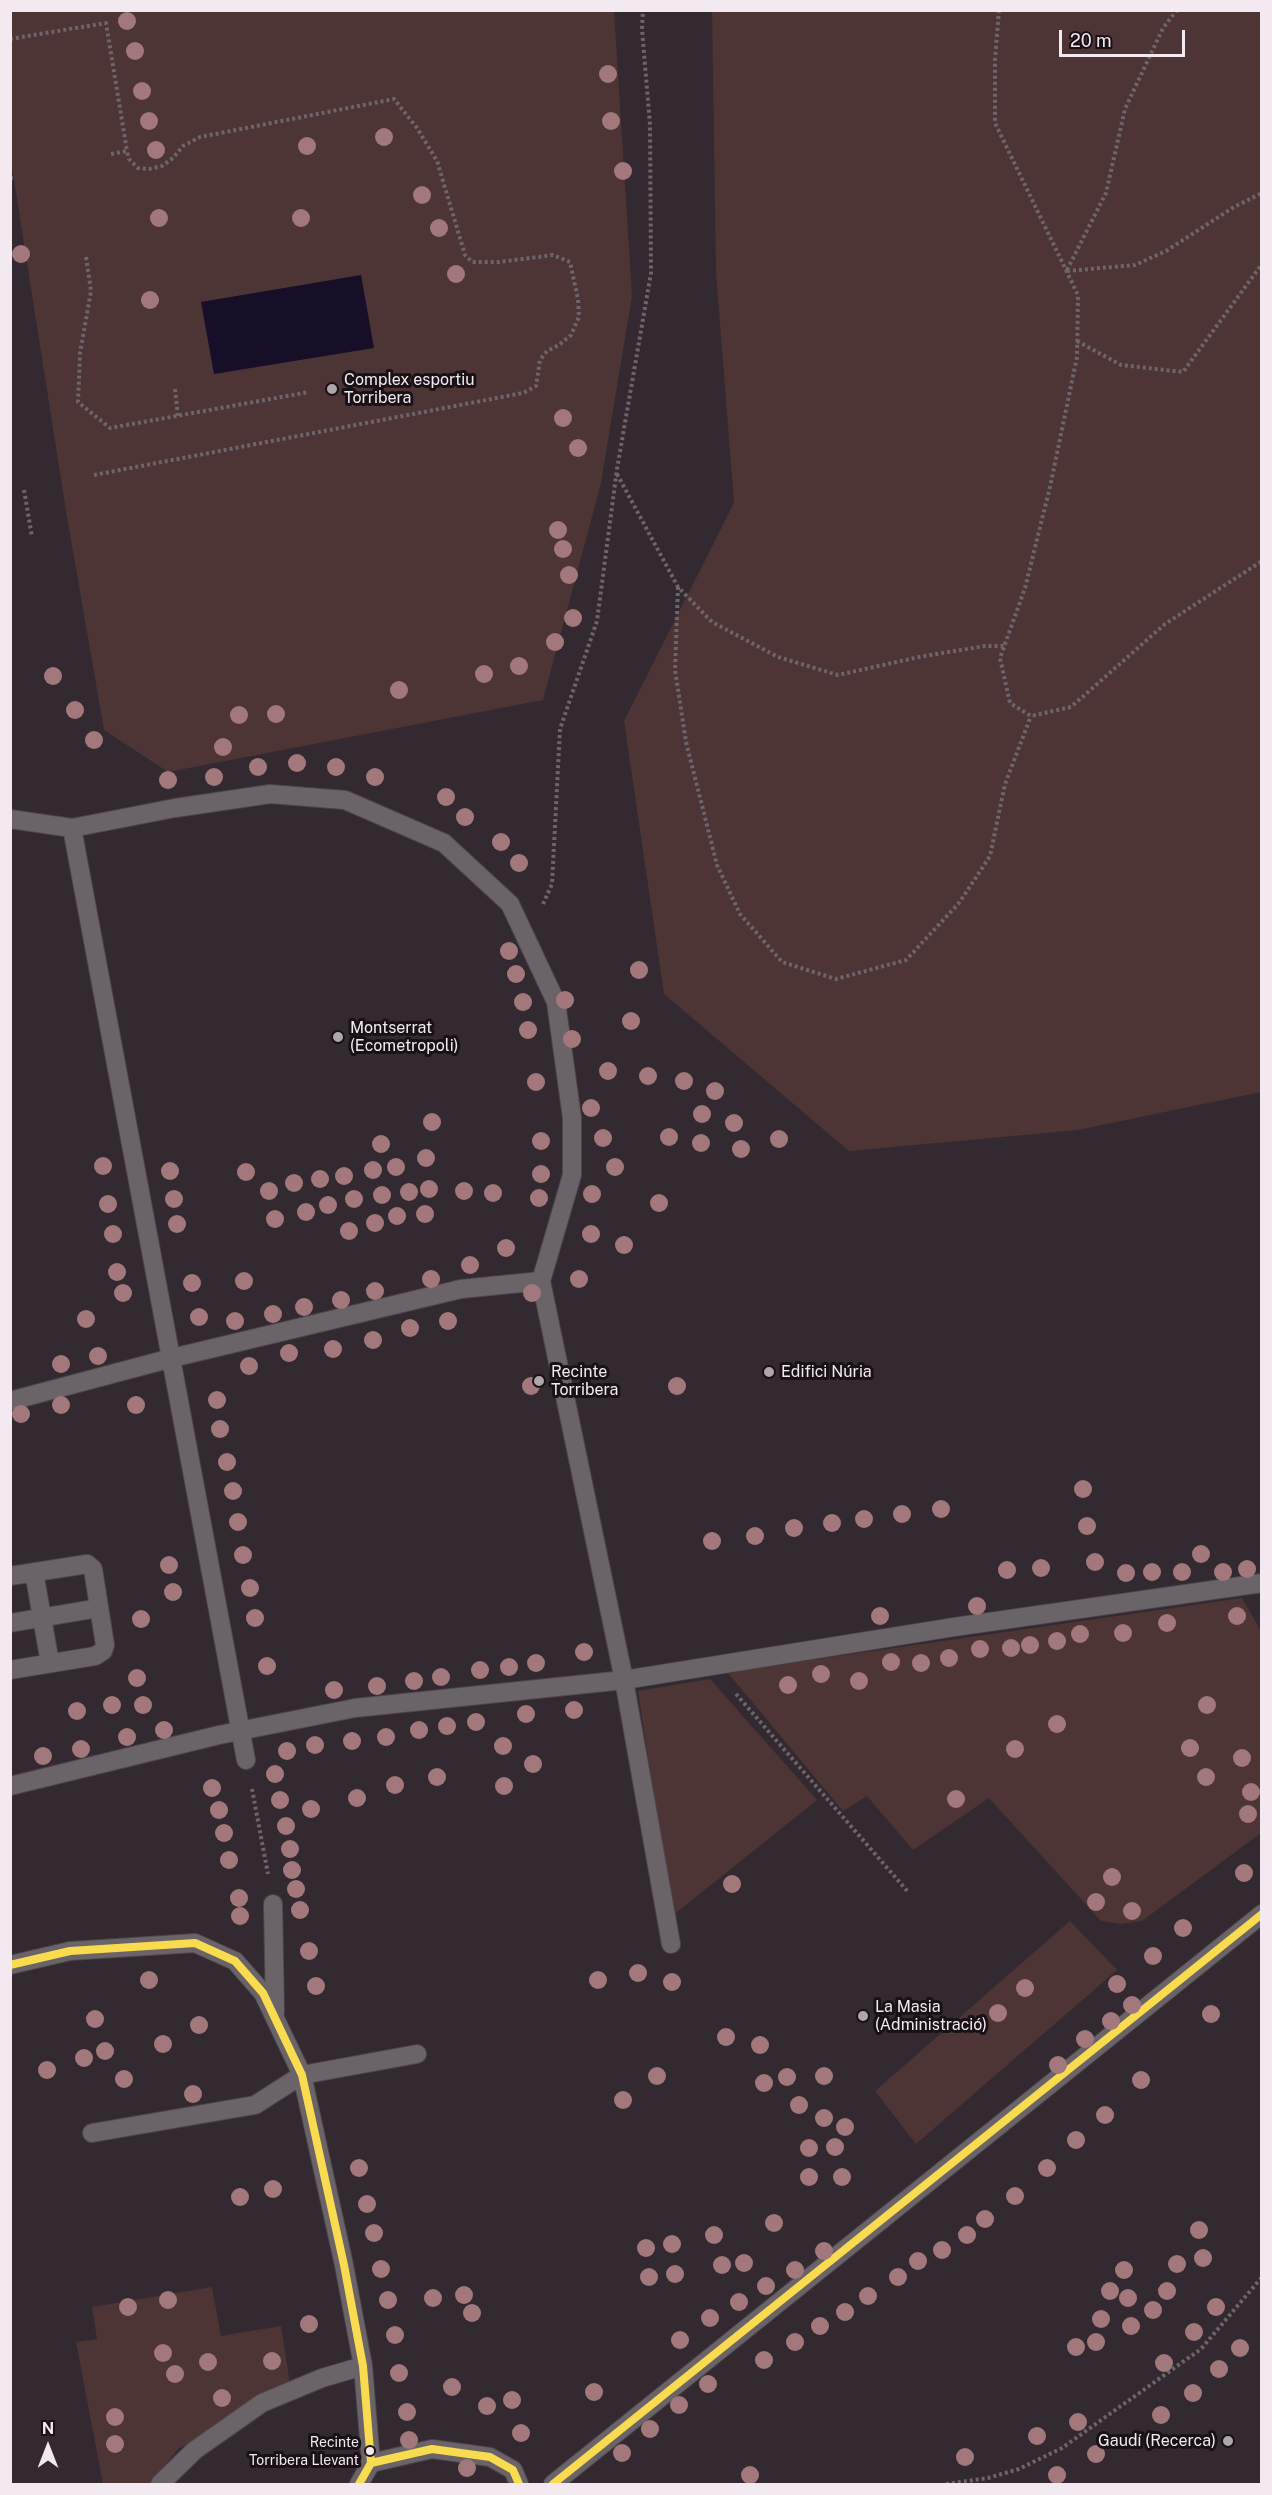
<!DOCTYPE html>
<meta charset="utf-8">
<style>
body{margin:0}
#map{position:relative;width:1272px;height:2495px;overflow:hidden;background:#322a30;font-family:"Public Sans",sans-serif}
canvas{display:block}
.frame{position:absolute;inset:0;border:12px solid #f3e9f0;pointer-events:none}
.north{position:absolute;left:18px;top:2417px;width:60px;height:60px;-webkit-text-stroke:4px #181217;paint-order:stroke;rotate:0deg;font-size:16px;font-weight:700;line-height:24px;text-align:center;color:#f3e9f0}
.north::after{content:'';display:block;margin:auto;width:21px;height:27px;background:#f3e9f0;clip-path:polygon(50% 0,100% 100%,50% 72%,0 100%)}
.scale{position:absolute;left:1059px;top:30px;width:126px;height:27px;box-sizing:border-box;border:3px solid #f3e9f0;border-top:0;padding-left:8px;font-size:18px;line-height:21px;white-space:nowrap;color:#f3e9f0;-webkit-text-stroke:4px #181217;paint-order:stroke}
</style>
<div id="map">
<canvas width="1272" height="2495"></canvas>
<div class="frame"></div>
<div class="north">N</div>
<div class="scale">20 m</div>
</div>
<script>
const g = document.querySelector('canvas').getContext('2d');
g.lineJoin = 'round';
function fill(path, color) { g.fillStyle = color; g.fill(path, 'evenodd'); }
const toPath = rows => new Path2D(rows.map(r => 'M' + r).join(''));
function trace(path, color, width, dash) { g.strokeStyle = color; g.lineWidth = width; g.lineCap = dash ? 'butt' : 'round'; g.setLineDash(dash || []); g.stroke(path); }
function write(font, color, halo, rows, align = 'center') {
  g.font = font + ' "Public Sans",sans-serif'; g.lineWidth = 6; g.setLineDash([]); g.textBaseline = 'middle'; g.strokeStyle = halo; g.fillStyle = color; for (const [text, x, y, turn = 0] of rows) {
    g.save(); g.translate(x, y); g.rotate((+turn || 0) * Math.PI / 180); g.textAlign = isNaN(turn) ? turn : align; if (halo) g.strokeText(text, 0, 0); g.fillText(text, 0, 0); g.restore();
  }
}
fill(toPath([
 [10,11,614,11,632,296,601,483,543,700,168,772,104,730,66,511,11,161],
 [712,11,1261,11,1261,1092,1078,1130,849,1151,664,994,624,721,734,503,716,272],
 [1242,1598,1261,1631,1261,1833,1142,1921,1121,1924,1101,1921,989,1798,913,1850,867,1796,843,1811,727,1672],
 [710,1679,817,1800,672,1916,638,1691],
 [1070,1921,1117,1970,916,2144,875,2091],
 [212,2287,221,2336,281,2326,291,2391,178,2449,163,2468,162,2484,103,2484,76,2342,97,2339,92,2307]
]), '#4d3435');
fill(toPath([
 [361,275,374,348,214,374,201,302]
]), '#170f28');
const service = toPath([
 [10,819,72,828,175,808,270,794,345,800,444,843,510,904,556,1002,572,1118,572,1175,541,1281,624,1680,671,1944],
 [72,828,246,1760],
 [10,1401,172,1358,461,1289,541,1281],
 [34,1572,50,1663],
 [10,1576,87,1564,93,1569,105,1645,103,1651,95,1656,10,1670],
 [10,1623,99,1608],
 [10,1786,219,1735,355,1708,624,1680,954,1627,1262,1583],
 [273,1904,275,2012],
 [10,1965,70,1951,195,1943,235,1961,263,1993,302,2075,344,2265,363,2366,371,2463,359,2484],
 [92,2133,255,2105,302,2075,417,2054],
 [371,2463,432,2449,490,2457,513,2470,519,2484],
 [160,2484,195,2450,262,2403,322,2378,363,2366],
 [553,2484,1262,1914]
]);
trace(service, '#4d464b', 20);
trace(toPath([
 [999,10,995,60,995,123,1078,295,1077,357,1050,487,1025,588,1000,658,1010,703,1031,716,1071,707,1165,624,1262,561],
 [10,39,106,23,127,151],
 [10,178,13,178],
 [86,257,91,291,80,353,78,402,110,428,309,392],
 [1067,270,1106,193,1125,109,1163,28,1177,10],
 [1067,271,1135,265,1166,251,1234,207,1262,193],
 [1077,341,1121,365,1183,372,1262,264],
 [175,389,178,416],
 [617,474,678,587,712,622,778,657,838,675,919,657,985,646,1004,646],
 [94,475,523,393,536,386,540,360,547,351,559,345,571,335,579,317,578,299,570,262,553,255,499,262,472,262,465,255,437,161,417,128,394,99,200,137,183,146,173,158,162,166,149,169,138,168,129,159,127,151,111,154],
 [24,490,32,537],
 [678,587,675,670,686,742,717,865,740,914,782,962,836,979,906,960,959,903,990,856,1005,784,1031,716],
 [543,904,552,884,560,729,597,621,617,469,651,273,650,125,642,29,643,10],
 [736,1694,909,1893],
 [252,1789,268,1874],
 [946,2484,988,2478,1019,2469,1062,2448,1201,2349,1262,2277]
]), '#6c666b', 4, [3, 3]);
trace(service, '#6a6469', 18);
trace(toPath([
 [10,1965,70,1951,195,1943,235,1961,263,1993,302,2075,344,2265,363,2366,371,2463,359,2484],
 [371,2463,432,2449,490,2457,513,2470,519,2484],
 [553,2484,1262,1914]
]), '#f9db4f', 8);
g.fillStyle = '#a2787c';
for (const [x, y] of [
 [127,21],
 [135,51],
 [608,74],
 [142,91],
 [149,121],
 [611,121],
 [384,137],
 [307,146],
 [156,150],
 [623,171],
 [422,195],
 [159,218],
 [301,218],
 [439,228],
 [21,254],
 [456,274],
 [150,300],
 [563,418],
 [578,448],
 [558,530],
 [563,549],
 [569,575],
 [573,618],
 [555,642],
 [519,666],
 [484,674],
 [53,676],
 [399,690],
 [75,710],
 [276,714],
 [239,715],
 [94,740],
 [223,747],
 [297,763],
 [258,767],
 [336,767],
 [214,777],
 [375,777],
 [168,780],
 [446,797],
 [465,817],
 [501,842],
 [519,863],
 [509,951],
 [639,970],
 [516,974],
 [565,1000],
 [523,1002],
 [631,1021],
 [528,1030],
 [572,1039],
 [608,1071],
 [648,1076],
 [684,1081],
 [536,1082],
 [715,1091],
 [591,1108],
 [702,1114],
 [432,1122],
 [734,1123],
 [669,1137],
 [603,1138],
 [779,1139],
 [541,1141],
 [701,1143],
 [381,1144],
 [741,1149],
 [426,1158],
 [103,1166],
 [396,1167],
 [615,1167],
 [373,1170],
 [170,1171],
 [246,1172],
 [541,1174],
 [344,1176],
 [320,1179],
 [294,1183],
 [429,1189],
 [269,1191],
 [464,1191],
 [409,1192],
 [493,1193],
 [592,1194],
 [382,1195],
 [539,1198],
 [174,1199],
 [354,1199],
 [659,1203],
 [108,1204],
 [328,1205],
 [306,1212],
 [425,1214],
 [397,1216],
 [275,1219],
 [375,1223],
 [177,1224],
 [349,1231],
 [113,1234],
 [591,1234],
 [624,1245],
 [506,1248],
 [470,1265],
 [117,1272],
 [431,1279],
 [579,1279],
 [244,1281],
 [192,1283],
 [375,1291],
 [123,1293],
 [532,1293],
 [341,1300],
 [304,1307],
 [273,1314],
 [199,1317],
 [86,1319],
 [235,1321],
 [448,1321],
 [410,1328],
 [373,1340],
 [333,1349],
 [289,1353],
 [98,1356],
 [61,1364],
 [249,1366],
 [531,1386],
 [677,1386],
 [217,1400],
 [61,1405],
 [136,1405],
 [21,1414],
 [220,1429],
 [227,1462],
 [1083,1489],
 [233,1491],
 [941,1509],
 [902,1514],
 [864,1519],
 [238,1522],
 [832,1523],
 [1087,1526],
 [794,1528],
 [755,1536],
 [712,1541],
 [1201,1554],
 [243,1555],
 [1095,1562],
 [169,1565],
 [1041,1568],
 [1247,1569],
 [1007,1570],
 [1152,1572],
 [1182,1572],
 [1223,1572],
 [1126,1573],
 [250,1588],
 [173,1592],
 [977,1606],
 [880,1616],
 [1237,1616],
 [255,1618],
 [141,1619],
 [1167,1623],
 [1123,1633],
 [1080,1634],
 [1057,1641],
 [1030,1645],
 [1011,1648],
 [980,1649],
 [584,1652],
 [949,1658],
 [891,1662],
 [536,1663],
 [921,1663],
 [267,1666],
 [509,1667],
 [480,1670],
 [821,1674],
 [441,1677],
 [137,1678],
 [414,1681],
 [859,1681],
 [788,1685],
 [377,1686],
 [334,1690],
 [112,1705],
 [143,1705],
 [1207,1705],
 [574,1710],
 [77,1711],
 [526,1714],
 [476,1722],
 [1057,1724],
 [447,1726],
 [164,1730],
 [419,1730],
 [127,1737],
 [386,1737],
 [352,1741],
 [315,1745],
 [503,1746],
 [1190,1748],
 [81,1749],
 [1015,1749],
 [287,1751],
 [43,1756],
 [1242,1758],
 [533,1764],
 [275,1774],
 [437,1777],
 [1206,1777],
 [395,1785],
 [504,1786],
 [212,1788],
 [1251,1792],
 [357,1798],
 [956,1799],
 [280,1800],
 [311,1809],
 [219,1810],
 [1248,1814],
 [286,1826],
 [224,1833],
 [290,1849],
 [229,1860],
 [292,1870],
 [1244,1873],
 [1112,1877],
 [732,1884],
 [296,1889],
 [239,1898],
 [1096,1902],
 [300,1910],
 [1132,1911],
 [240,1916],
 [1183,1928],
 [309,1951],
 [1153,1956],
 [638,1973],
 [149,1980],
 [598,1980],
 [672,1982],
 [1117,1984],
 [316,1986],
 [1025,1988],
 [1132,2005],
 [998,2013],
 [1211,2014],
 [95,2019],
 [1111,2021],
 [199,2025],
 [726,2037],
 [1085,2039],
 [163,2044],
 [760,2045],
 [105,2051],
 [84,2058],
 [1058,2065],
 [47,2070],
 [657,2076],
 [824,2076],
 [787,2077],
 [124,2079],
 [1141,2080],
 [764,2083],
 [193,2094],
 [623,2100],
 [799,2105],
 [1105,2115],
 [824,2118],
 [845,2127],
 [1076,2140],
 [835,2147],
 [809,2148],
 [359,2168],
 [1047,2168],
 [809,2177],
 [842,2177],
 [273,2189],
 [1015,2196],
 [240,2197],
 [367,2204],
 [985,2219],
 [774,2223],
 [1199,2230],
 [374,2233],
 [714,2235],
 [967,2235],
 [672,2244],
 [646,2248],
 [942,2250],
 [824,2251],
 [1203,2258],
 [918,2261],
 [744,2263],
 [1177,2264],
 [722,2265],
 [381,2269],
 [795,2270],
 [1124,2270],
 [675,2274],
 [649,2277],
 [898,2277],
 [766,2286],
 [1110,2291],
 [1167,2291],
 [464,2295],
 [868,2296],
 [433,2298],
 [1128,2298],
 [168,2300],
 [388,2300],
 [739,2302],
 [128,2307],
 [1216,2307],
 [1153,2310],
 [845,2312],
 [472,2313],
 [710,2318],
 [1101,2319],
 [309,2324],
 [820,2326],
 [1131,2326],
 [1194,2332],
 [395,2335],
 [680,2340],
 [795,2342],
 [1096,2342],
 [1076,2347],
 [1240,2348],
 [163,2353],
 [764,2360],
 [272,2361],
 [208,2362],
 [1164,2363],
 [1219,2369],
 [399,2373],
 [175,2374],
 [708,2384],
 [452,2387],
 [594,2392],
 [1193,2393],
 [222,2398],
 [512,2400],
 [679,2405],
 [487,2406],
 [407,2412],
 [1161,2415],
 [115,2417],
 [1078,2422],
 [650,2429],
 [521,2433],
 [1037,2436],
 [409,2440],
 [115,2444],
 [622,2453],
 [1096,2454],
 [965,2457],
 [467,2468],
 [750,2475],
 [1057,2475]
]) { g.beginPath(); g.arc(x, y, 9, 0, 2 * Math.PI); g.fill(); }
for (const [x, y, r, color] of [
 [332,389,6,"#afa6ad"],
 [338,1037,6,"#afa6ad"],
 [769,1372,6,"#afa6ad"],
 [539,1381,6,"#afa6ad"],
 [863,2016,6,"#afa6ad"],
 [1228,2441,6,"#afa6ad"],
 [370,2451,5,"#f3e9f0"]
]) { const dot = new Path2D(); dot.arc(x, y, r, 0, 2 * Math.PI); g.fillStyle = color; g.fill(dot); trace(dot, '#181217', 2); }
write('14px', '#f3e9f0', '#181217', [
 ["Recinte",359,2443],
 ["Torribera Llevant",359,2461]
], 'right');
write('16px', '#f3e9f0', '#181217', [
 ["Complex esportiu",344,380],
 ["Torribera",344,398],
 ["Montserrat",350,1028],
 ["(Ecometropoli)",350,1046],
 ["Recinte",551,1372],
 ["Torribera",551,1390],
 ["Edifici Núria",781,1372],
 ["La Masia",875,2007],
 ["(Administració)",875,2025],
 ["Gaudí (Recerca)",1216,2441,"right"]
], 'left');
</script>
